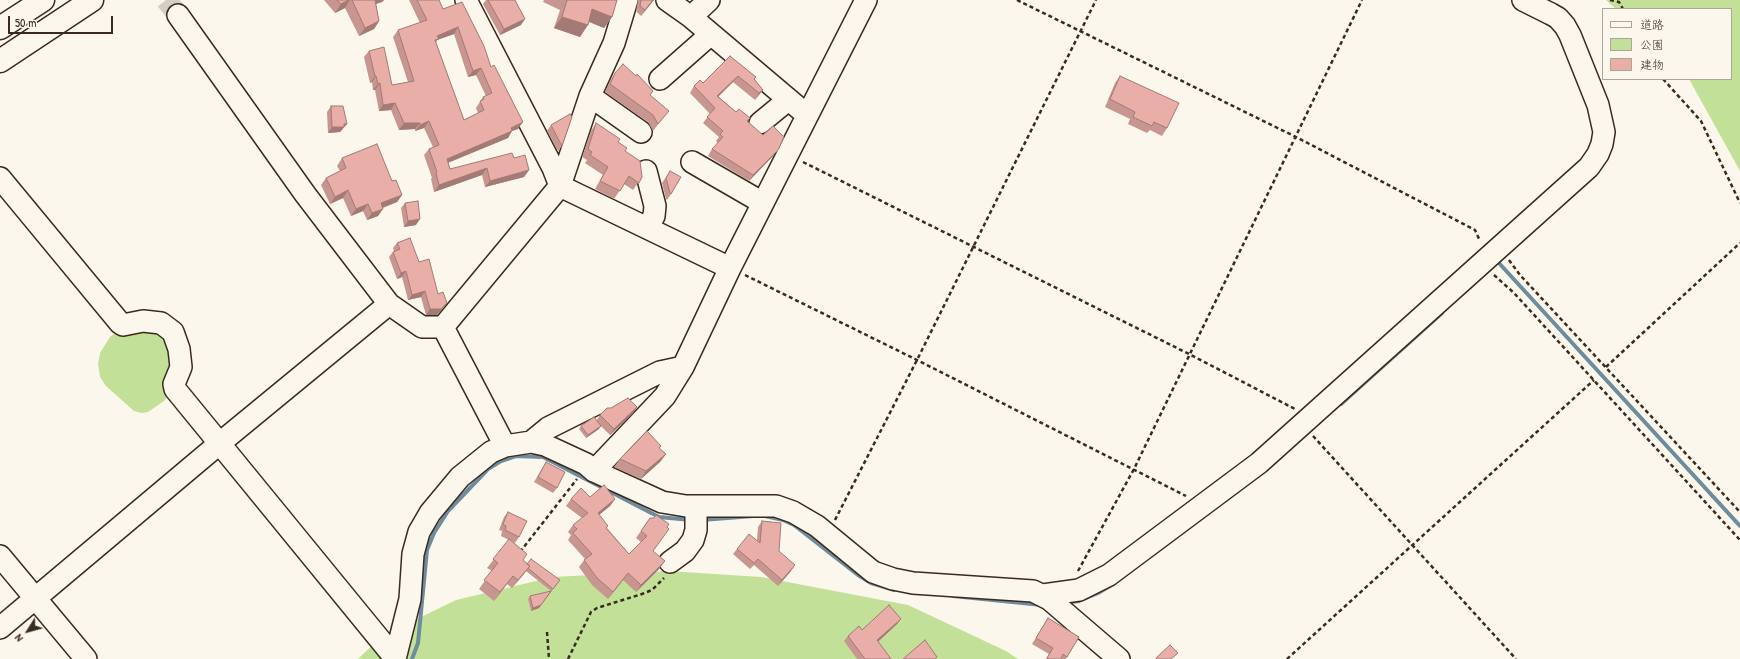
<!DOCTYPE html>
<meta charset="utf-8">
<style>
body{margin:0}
#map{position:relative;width:1740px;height:659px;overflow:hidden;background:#fbf7ec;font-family:"Patrick Hand","Klee One",sans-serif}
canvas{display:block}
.legend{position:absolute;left:1602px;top:8px;width:130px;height:72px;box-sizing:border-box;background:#fbf7ec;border:1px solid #aea59a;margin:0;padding:5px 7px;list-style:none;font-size:12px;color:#3b2a1e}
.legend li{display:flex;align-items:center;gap:8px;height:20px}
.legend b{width:20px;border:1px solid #aea59a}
.north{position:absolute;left:8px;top:611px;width:40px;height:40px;-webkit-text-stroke:3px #fbf7ec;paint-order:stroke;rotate:233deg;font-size:11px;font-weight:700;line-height:16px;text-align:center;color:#3b2a1e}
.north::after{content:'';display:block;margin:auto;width:14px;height:18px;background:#3b2a1e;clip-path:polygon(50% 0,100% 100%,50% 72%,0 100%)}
.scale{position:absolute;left:8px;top:16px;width:105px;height:18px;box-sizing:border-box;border:2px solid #3b2a1e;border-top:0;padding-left:5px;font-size:12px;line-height:14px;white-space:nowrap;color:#3b2a1e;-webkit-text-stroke:3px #fbf7ec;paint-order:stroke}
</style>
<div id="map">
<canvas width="1740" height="659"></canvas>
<ul class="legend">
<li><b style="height:5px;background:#fbf7ec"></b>道路</li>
<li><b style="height:11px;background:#c3e098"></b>公園</li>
<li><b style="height:11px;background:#e9aea7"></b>建物</li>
</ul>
<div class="north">N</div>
<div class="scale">50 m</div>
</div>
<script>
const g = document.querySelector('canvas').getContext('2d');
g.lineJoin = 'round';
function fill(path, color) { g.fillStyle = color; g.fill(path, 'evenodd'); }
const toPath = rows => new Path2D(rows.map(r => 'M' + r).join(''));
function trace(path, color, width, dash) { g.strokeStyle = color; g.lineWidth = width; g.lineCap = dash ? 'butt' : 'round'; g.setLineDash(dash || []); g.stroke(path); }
fill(toPath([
 [1606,0,1740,0,1740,171,1689,79,1731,79,1731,9,1616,9],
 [141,327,172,337,169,394,164,401,148,412,142,413,134,411,106,386,100,377,98,364,100,353,110,337,116,332],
 [668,571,761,577,908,605,1006,651,1018,659,358,659,382,636,456,600,553,577]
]), '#c3e098');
trace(toPath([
 [1498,262,1740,526],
 [1341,404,1442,313],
 [765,516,783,520,794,525,858,575,871,583,894,590],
 [702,520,753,516],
 [953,596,1042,605],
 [1064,603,1079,601,1098,593,1115,583],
 [412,659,418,643,427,550,434,533,448,511,488,469,501,461,516,456,543,457,659,517,691,520]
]), '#6f8c9d', 4);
trace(toPath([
 [166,0,178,15]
]), '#d5cec3', 21, [21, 10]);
const minor = toPath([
 [466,0,553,168,560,186,730,268],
 [667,0,691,17,807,115],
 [178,15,305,194,389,304,422,327,443,327,505,446],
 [691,17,709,0],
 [660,79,711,34],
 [590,96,641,132],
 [760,123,788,100],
 [692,162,763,203],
 [646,171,655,206,654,216,647,228],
 [0,178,120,323,123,325,143,321,161,323,173,332,179,349,181,367,174,384,175,389,395,658],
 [443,327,560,186,590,96,614,43,627,0],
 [531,442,548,428,660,372,683,367,730,268,866,0],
 [594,471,665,396,683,367],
 [0,556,86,659],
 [670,562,685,551,693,540,696,530,696,507],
 [1043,595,1079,590,1109,575,1259,463,1589,167,1598,154,1602,144,1604,132,1598,105,1570,35,1565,26,1558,18,1551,14,1523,0],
 [0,628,220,443,389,304],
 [395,659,410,599,413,554,419,532,430,513,460,477,491,452,505,446,531,442,545,445,586,464,594,471,662,502,686,506,776,506,793,512,817,526,873,572,893,579,913,583,1033,591,1049,599,1119,659]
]);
const highway = toPath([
 [0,28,43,0],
 [0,61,92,0]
]);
trace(minor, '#3b2a1e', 24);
trace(highway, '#3b2a1e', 25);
trace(toPath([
 [1017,0,1296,137,1475,230,1480,241],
 [1610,0,1619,2,1623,9],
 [1663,79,1701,121,1740,203],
 [803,162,1189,354,1295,409],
 [1509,260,1520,275,1740,512],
 [745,275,917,360,1186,496],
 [1494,275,1514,293,1740,540],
 [1606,367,1740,243],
 [1313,436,1516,659],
 [835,520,917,360,1096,0],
 [520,552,577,479],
 [1078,571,1134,469,1362,0],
 [547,632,549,659],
 [568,659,591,612,597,608,642,594,652,590,664,578],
 [1287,659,1594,380]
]), '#3b2a1e', 2.5, [4, 3]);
trace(minor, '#fbf7ec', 21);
trace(highway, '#fbf7ec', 22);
fill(toPath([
 [324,0,384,0,382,2,376,4,379,21,374,29,359,36,345,8,335,13],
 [409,0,439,0,443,9,491,67,518,129,512,131,508,138,448,163,450,169,514,158,529,170,524,177,485,187,482,175,434,192,431,179,432,178,424,155,429,149,433,147,424,128,415,131,415,129,399,130,391,110,379,111,375,90,373,90,372,82,370,83,364,57,369,51,392,85,408,82,393,37,398,30,420,23],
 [454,34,468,77,476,75,486,96,483,97,476,108,478,113,464,120,436,43,437,40],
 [486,0,515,0,521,25,500,35,483,4],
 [544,0,617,0,612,17,604,28,589,22,580,37,554,28,560,10,543,2],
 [638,0,654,0,641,16,636,11],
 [730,56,754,79,763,90,758,96,755,100,733,82,718,96,736,112,750,118,747,122,773,156,749,181,708,156,712,149,718,143,716,141,719,137,703,123,710,114,690,93,694,86,703,83],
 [615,73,650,95,663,118,653,131,648,122,605,92,610,81],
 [1120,76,1167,128,1162,136,1150,130,1147,133,1128,124,1130,119,1105,107,1115,83],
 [331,106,343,130,342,130,340,132,328,133,327,112],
 [596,123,618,142,642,177,633,190,624,184,614,199,595,189,603,175,585,163,587,160,582,157,591,131],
 [551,125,562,146,558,151,547,131],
 [342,158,392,181,402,195,397,202,383,208,378,216,367,220,363,211,351,216,343,198,330,204,321,185,326,178,340,171,337,166],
 [670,171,671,194,667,200,666,199,662,183],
 [405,203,416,225,404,227,401,208],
 [397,243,419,262,438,294,447,303,437,315,426,315,421,297,408,300,402,277,397,279,389,257,393,252,394,251,393,248],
 [637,407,633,413,610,435,597,422,599,429,586,438,579,429,581,426,597,420,600,415],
 [659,448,666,454,660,462,641,479,614,467,620,459],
 [546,462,557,488,553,493,534,482],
 [590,497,615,499,610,506,599,515,607,528,629,554,641,542,636,538,650,518,653,551,660,568,636,592,623,580,608,599,592,585,579,567,585,559,568,540,571,535,568,532,573,525,582,518,566,506,571,499],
 [508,512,519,537,515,543,509,540,523,560,527,564,560,580,539,608,531,611,528,599,530,596,551,591,526,571,512,588,507,584,494,601,479,589,492,571,487,568,509,540,501,536,502,531,499,530,504,517],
 [762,521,779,551,791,571,778,586,754,565,750,569,733,554,737,549,757,540,758,527],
 [1048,618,1079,637,1066,659,1046,659,1049,654,1032,644],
 [901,619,897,624,878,642,891,659,857,659,844,641,848,636,862,630]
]), '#c89690');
fill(toPath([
 [349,0,350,0,345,8,335,13,341,4],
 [373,0,384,0,382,2,368,6],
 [653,0,654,0,641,16,645,10],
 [592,9,612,17,604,28,585,20],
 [562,17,588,25,580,37,554,28],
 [525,19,521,25,500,35,504,29],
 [379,21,374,29,359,36,365,28],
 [458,27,454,34,437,40,434,45,430,47,437,36],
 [481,68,476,75,468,77,473,71],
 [375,76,376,76,372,82,370,83],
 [738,76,733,82,713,102,717,96],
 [380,83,375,90,373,90,378,84],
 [763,90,758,96,755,100,759,93],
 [395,103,391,110,379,111,383,105],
 [429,121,424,128,415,131,420,125],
 [523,122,518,129,512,131,508,138,442,165,447,159],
 [404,123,420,123,415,129,399,130],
 [344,124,347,124,340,132,328,133,332,127],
 [778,150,773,156,749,181,753,175],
 [487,168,482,175,434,192,439,185],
 [529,170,524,177,485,187,490,181],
 [348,190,343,198,330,204,335,197],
 [402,195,397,202,376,210,381,203],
 [368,204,363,211,351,216,356,209],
 [383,209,378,216,367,220,372,213],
 [420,219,416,225,404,227,408,221],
 [406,271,402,277,397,279,401,273],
 [425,291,421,297,408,300,412,295],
 [447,303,437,315,426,315,430,309],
 [637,407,633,413,610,435,614,429],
 [601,426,599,429,586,438,588,435],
 [666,454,660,462,641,479,646,471],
 [615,499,610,506,593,520,598,513],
 [665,561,660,568,636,592,641,585],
 [795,565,791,571,778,586,782,580],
 [530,566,524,574,512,588,518,580],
 [628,573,623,580,608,599,613,592],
 [513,576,507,584,494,601,500,592],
 [551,591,539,608,531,611,533,608],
 [901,619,897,624,873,646,877,640]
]), '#a37a75');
const building = toPath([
 [337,0,349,0,341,4,337,0],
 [352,0,375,0,379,21,365,28,352,0],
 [417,0,439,0,443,9,462,2,484,46,491,67,494,65,523,122,511,128,512,131,447,159,450,169,512,153,514,158,525,155,529,170,490,181,487,168,439,185,436,173,437,172,429,149,439,145,429,121,420,125,420,123,404,123,395,103,383,105,380,83,378,84,376,76,375,76,369,51,384,47,392,85,414,81,398,30,427,20,417,0],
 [458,27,473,71,481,68,492,93,483,97,484,99,480,101,484,110,464,120,435,40,439,39,437,36,458,27],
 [488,0,515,0,525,19,504,29,488,0],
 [567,0,617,0,612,17,592,9,588,25,562,17,567,0],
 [641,0,653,0,645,10,640,6,641,0],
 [730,56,756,77,754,79,763,90,759,93,738,76,717,96,736,112,739,109,750,118,747,121,763,135,773,126,784,137,778,150,753,175,712,149,723,137,720,134,723,131,707,117,715,108,694,86,700,80,703,83,730,56],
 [623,64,636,76,637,74,653,91,650,95,669,111,658,124,653,115,610,84,615,73,623,64],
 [1120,76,1179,103,1167,128,1154,122,1152,126,1133,117,1135,112,1110,99,1120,76],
 [331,106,343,106,347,124,344,124,344,127,332,127,331,106],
 [570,114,572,117,562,146,551,125,570,114],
 [596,123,620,139,618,142,627,148,625,151,640,161,642,177,639,183,629,176,620,191,600,181,608,167,590,155,592,152,588,149,596,123],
 [377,144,392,181,396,180,402,195,381,203,383,209,372,213,368,204,356,209,348,190,335,197,326,178,346,168,342,158,377,144],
 [670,171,681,177,671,194,670,193,666,178,670,171],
 [418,201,420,219,408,221,405,203,418,201],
 [410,238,419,262,429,259,438,294,443,292,447,303,441,309,430,309,425,291,412,295,406,271,401,273,393,252,400,249,397,243,410,238],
 [628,398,637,407,614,429,600,415,607,408,611,408,628,398],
 [594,417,601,426,588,435,581,426,594,417],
 [647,431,661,446,659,448,666,454,646,471,620,459,647,431],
 [546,462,565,472,557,488,538,477,546,462],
 [604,485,615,499,598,513,608,526,606,528,629,554,647,536,641,531,650,518,654,518,656,515,669,524,667,527,669,529,653,551,665,561,641,585,628,573,613,592,597,578,584,560,592,554,573,533,577,529,573,525,588,513,571,499,581,488,590,497,604,485],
 [508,512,527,521,519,537,505,530,506,526,503,524,508,512],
 [762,521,781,523,779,551,795,565,782,580,758,559,754,563,737,549,749,534,760,543,762,521],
 [509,539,527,554,523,560,530,566,518,580,513,576,500,592,484,580,498,563,493,559,509,539],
 [531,559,560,580,553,589,528,568,530,566,527,564,531,559],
 [551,591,541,605,533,608,530,596,551,591],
 [889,605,901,619,877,640,891,659,865,659,848,636,859,626,862,630,889,605],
 [1048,618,1079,637,1067,657,1063,654,1061,659,1049,659,1047,658,1053,648,1036,638,1048,618],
 [925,640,937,657,935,659,903,659,925,640],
 [1170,645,1178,653,1171,659,1157,659,1156,658,1170,645]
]);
fill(building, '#e9aea7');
trace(building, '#a37a75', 1);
</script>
